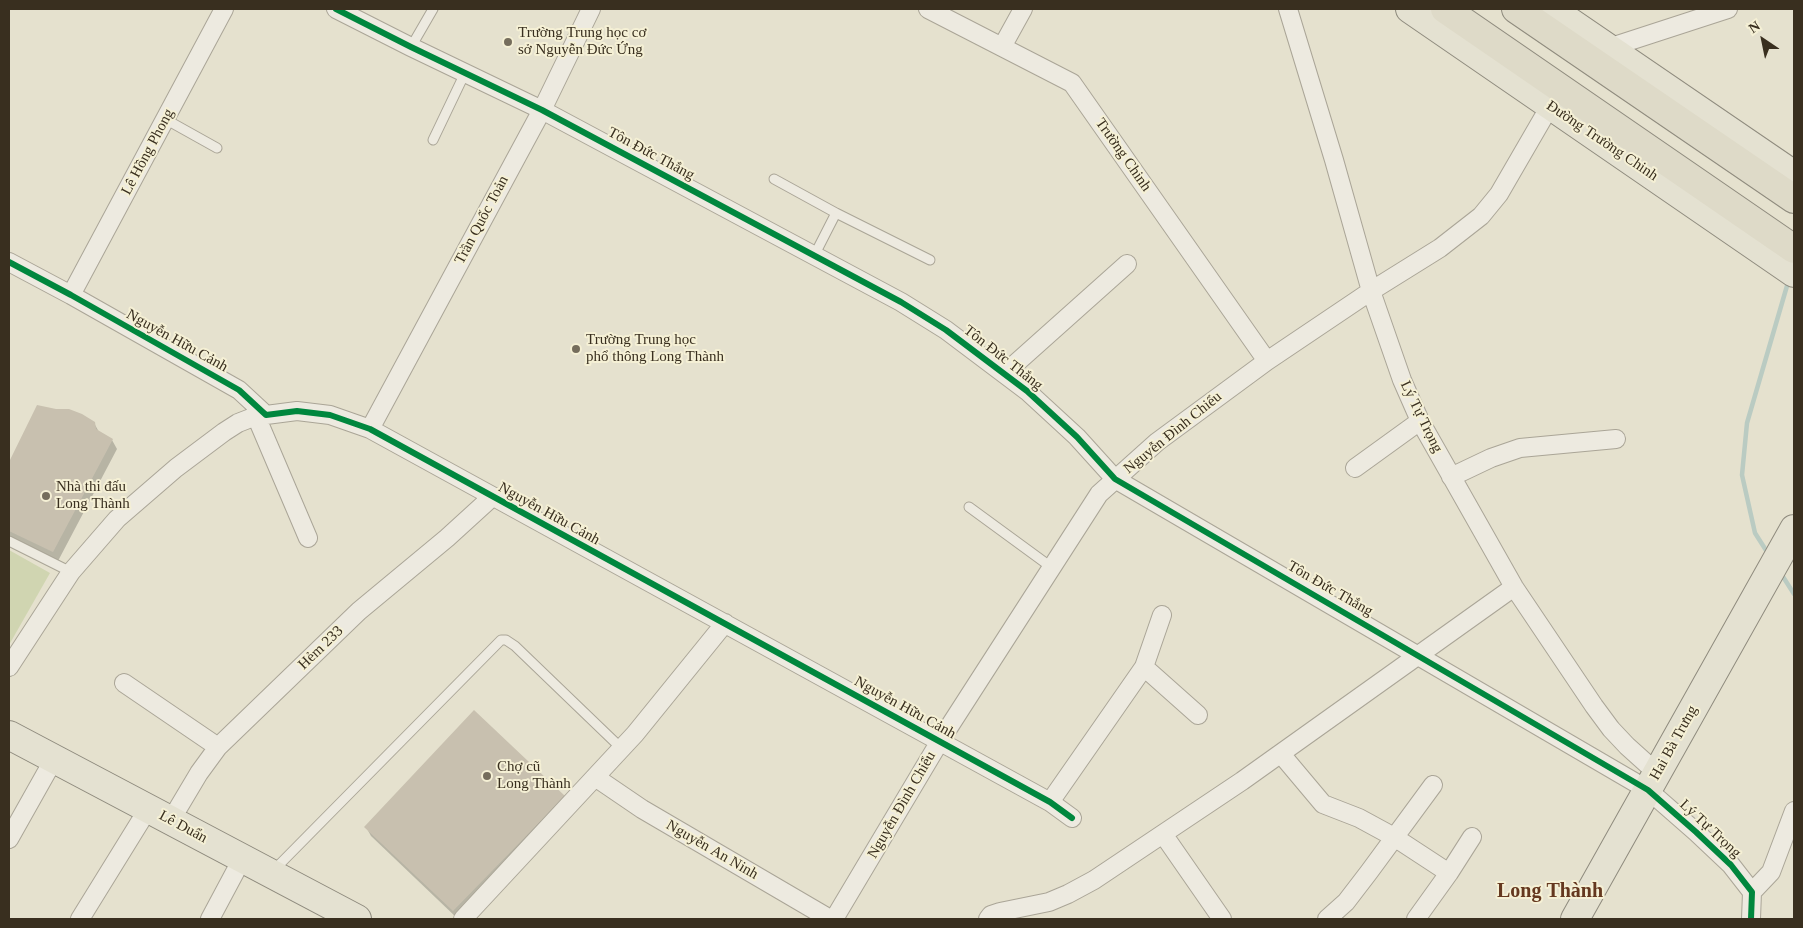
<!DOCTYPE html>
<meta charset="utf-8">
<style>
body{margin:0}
#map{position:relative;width:1803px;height:928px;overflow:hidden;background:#e5e1ce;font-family:Georgia,serif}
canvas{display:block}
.frame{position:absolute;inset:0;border:10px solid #392f1f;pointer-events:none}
.north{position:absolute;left:1738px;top:15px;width:50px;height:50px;-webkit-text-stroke:4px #f5f0d5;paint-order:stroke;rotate:326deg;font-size:14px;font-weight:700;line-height:20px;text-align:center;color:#392f1f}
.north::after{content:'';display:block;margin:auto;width:18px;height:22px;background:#392f1f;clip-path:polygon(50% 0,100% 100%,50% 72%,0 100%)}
</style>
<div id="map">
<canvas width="1803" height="928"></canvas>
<div class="frame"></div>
<div class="north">N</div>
</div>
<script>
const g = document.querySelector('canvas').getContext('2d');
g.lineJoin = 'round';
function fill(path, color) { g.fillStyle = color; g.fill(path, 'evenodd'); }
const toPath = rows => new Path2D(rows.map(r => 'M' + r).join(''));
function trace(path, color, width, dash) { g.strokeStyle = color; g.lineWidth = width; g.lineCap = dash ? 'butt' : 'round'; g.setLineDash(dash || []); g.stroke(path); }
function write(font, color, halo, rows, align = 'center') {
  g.font = font + ' Georgia,serif'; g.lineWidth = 4; g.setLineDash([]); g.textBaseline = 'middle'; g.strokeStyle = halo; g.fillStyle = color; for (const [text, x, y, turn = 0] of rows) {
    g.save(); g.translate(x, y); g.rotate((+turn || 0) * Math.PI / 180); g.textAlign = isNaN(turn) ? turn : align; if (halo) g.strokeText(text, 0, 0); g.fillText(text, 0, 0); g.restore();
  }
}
fill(toPath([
 [9,550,50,573,9,645]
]), '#d0d5b1');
fill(toPath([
 [38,407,94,423,99,432,112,440,117,449,58,561,9,537,9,465],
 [564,796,569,806,458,919,371,836,366,827]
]), '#0003');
trace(toPath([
 [1769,555,1755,533,1742,475,1747,423,1789,279],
 [1780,572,1794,594]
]), '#bacbc2', 4.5);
fill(toPath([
 [37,405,56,409,69,409,82,414,95,422,96,429,113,439,53,552,9,531,9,462],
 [474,710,565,796,453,911,364,827]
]), '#c8c0af');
const service = toPath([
 [411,47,433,9],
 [165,119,217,148],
 [433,140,465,73],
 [774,179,836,213],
 [814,256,836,213,930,260],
 [969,507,1051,567],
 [9,541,71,572],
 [272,872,501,640,506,640,515,646,621,748]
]);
const minor = toPath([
 [336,9,411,47,542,110,901,302,946,330,1027,391,1077,437,1115,479,1648,790,1696,832,1731,865,1752,892,1751,919],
 [928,9,1072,83,1267,361],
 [1288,9,1334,160,1371,291,1402,380,1420,421,1514,587,1594,706,1611,729,1627,746,1657,773],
 [1002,47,1023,9],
 [1608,48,1728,9],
 [9,262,71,295,239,390,266,415,297,411,330,415,370,429,1050,802,1072,818],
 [71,295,224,9],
 [1005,373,1127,264],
 [256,416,308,538],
 [370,429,542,110,591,9],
 [1355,468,1420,421],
 [1451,477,1491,458,1520,448,1616,439],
 [9,667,71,572,117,519,176,468,224,432,238,423,256,416,266,415],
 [1144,667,1198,715],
 [124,683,218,747],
 [1281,754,1323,804,1359,818,1394,837,1449,873,1416,919],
 [595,777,642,809,830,919],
 [1050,802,1144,667,1162,615],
 [171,820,199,773,218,747,359,611,447,538,492,497],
 [1163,834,1222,919],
 [9,839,54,759],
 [1449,873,1472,837],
 [1752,892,1771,872,1794,811],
 [80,919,148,809],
 [210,919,242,859],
 [463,919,635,734,725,623],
 [834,919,940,741,1099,494,1157,442,1267,361,1371,291,1440,248,1481,216,1499,194,1550,106],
 [988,919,991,915,1000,912,1049,902,1068,894,1094,880,1242,781,1514,587],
 [1327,919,1346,902,1369,872,1433,785]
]);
const primary = toPath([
 [1410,9,1794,273],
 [1551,9,1794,175],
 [9,735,357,919],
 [1575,919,1794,529]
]);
const trunk = toPath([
 [1445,9,1794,249],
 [1516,9,1794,199]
]);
trace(service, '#aaa597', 11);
trace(minor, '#aaa597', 20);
trace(primary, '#8f8b7e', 30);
trace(trunk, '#8f8b7e', 30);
trace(service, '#edeae0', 9);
trace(minor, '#edeae0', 18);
trace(primary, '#e4e1d1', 28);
trace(trunk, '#dedac8', 28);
trace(toPath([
 [336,9,411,47,542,110,901,302,946,330,1027,391,1077,437,1115,479,1648,790,1696,832,1731,865,1752,892,1751,919],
 [9,262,71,295,239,390,266,415,297,411,330,415,370,429,1050,802,1072,818]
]), '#00873e', 6);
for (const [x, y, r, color] of [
 [508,42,5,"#756d5c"],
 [576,349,5,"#756d5c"],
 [46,496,5,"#756d5c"],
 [487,776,5,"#756d5c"]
]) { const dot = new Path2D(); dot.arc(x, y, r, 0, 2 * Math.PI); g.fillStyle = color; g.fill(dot); trace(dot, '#f5f0d5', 2); }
write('15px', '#392f1f', '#f5f0d5', [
 ["Trường Trung học cơ",518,33],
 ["sở Nguyễn Đức Ứng",518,50],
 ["Trường Trung học",586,340],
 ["phổ thông Long Thành",586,357],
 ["Nhà thi đấu",56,487],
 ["Long Thành",56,504],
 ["Chợ cũ",497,767],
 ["Long Thành",497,784]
], 'left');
write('15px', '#392f1f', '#f5f0d5', [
 ["Đường Trường Chinh",1602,141,34],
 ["Lê Hồng Phong",148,152,-62],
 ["Tôn Đức Thắng",651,154,28],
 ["Trường Chinh",1123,155,55],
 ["Trần Quốc Toản",482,220,-62],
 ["Nguyễn Hữu Cảnh",177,341,29],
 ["Tôn Đức Thắng",1003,358,38],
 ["Lý Tự Trọng",1421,417,64],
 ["Nguyễn Đình Chiểu",1173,433,-39],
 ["Nguyễn Hữu Cảnh",549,514,29],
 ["Tôn Đức Thắng",1330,589,30],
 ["Hẻm 233",321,648,-44],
 ["Nguyễn Hữu Cảnh",905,708,29],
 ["Hai Bà Trưng",1674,743,-61],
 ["Nguyễn Đình Chiểu",902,805,-60],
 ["Lê Duẩn",183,827,28],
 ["Lý Tự Trọng",1710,829,43],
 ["Nguyễn An Ninh",712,850,30]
]);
write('bold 20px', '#65381f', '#f5f0d5', [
 ["Long Thành",1550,892]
]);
</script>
